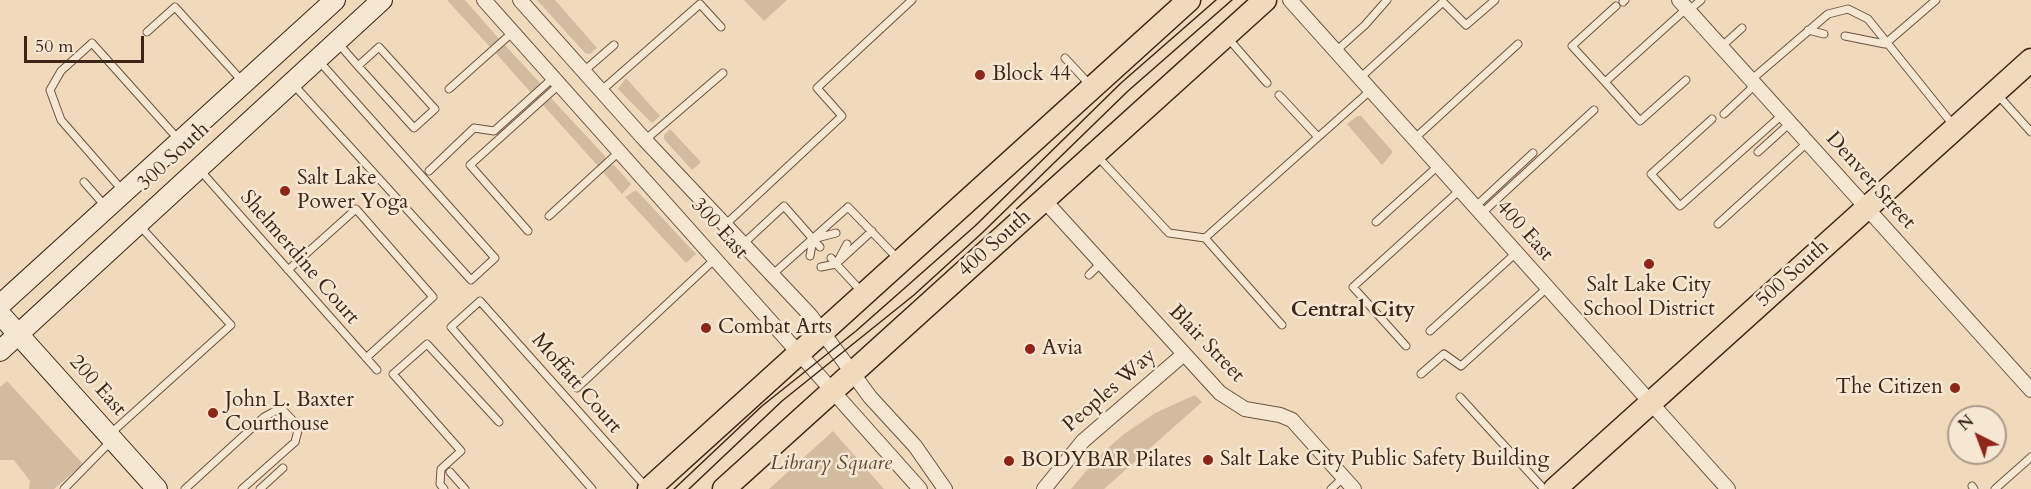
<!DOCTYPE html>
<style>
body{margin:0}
#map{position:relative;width:2031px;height:489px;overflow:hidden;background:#f1dabb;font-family:Cardo,serif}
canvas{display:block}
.north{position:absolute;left:1947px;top:405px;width:60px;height:60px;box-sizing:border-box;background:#f6e7d3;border:2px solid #ac9a88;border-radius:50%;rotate:318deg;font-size:16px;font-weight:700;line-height:24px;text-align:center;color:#3e2617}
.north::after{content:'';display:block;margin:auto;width:21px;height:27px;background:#8f2418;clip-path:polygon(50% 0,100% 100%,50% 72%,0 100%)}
.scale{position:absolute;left:24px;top:36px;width:120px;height:27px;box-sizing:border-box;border:3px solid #3e2617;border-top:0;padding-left:8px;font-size:18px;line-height:21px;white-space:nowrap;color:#3e2617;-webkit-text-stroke:4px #f6e7d3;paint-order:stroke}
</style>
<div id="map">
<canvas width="2031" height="489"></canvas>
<div class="north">N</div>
<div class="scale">50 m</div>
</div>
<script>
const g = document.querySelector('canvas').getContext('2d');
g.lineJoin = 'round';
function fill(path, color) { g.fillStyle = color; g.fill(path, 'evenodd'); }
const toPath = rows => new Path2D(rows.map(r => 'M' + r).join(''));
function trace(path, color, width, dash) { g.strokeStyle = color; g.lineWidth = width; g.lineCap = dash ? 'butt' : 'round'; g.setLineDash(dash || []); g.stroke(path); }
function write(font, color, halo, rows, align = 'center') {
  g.font = font + ' Cardo,serif'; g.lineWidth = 5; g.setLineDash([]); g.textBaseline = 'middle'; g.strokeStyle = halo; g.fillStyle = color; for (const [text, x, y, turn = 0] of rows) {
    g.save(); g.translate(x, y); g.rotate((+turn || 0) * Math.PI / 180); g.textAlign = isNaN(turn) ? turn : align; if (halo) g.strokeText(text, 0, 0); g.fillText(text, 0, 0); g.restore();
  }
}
fill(toPath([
 [447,0,465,0,499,39,490,47],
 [537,0,555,0,597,48,590,54,585,53],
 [744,0,787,0,764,21],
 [503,43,540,83,532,94,494,51],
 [626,78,660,116,652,123,618,89],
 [551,98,605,156,605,161,598,166,543,105],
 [1357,116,1361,116,1393,152,1382,165,1347,124],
 [670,129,701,162,692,170,664,139,664,135],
 [609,165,614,165,631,184,622,194,603,172],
 [636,190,696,254,686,263,625,197],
 [7,381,83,464,54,489,29,489,30,481,14,460,0,460,0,387],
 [1195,395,1202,402,1104,489,1071,489,1099,456,1124,434,1155,413],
 [833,431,884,489,769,489,779,480]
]), '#d3bb9f');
const lane = toPath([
 [1623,2,1625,0],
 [1688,11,1701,0],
 [1808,30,1824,34],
 [147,32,175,7,243,82],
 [1845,36,1885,44,1936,0],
 [1227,37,1267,83],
 [338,43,358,66,414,128,435,109,379,47,358,66],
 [1721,47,1742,28],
 [1336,51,1365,25,1387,0],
 [1065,58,1090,85],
 [584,71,614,45],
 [1360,78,1443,2,1466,25,1495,0],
 [1686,80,1640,121,1605,82,1686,9],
 [1751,80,1828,14,1848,9,1868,19,1954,126],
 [1605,82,1572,46,1616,6],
 [293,84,471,280,495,258,319,61],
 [449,89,513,32],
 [602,90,700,4,721,27],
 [1997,94,2031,132],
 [1279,95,1318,137],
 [1724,114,1755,85],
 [1712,119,1651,174,1680,206,1782,115],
 [1414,139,1518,44],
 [645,140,723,73],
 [1758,152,1790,123],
 [1098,157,1169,233,1205,238,1282,325],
 [199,169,377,370],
 [429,171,474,128,494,131,554,77],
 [84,182,106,207],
 [123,191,61,120,50,90,61,71,92,43,179,140],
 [1475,207,1533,153],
 [1481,214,1594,110],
 [549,216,620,151],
 [1376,222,1438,166],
 [1718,224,1807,143],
 [725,225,842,116,817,88,912,0],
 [528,231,470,165,560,84],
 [1205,238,1371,90],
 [743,244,784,206,813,239,836,233],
 [810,256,813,239,820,247],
 [839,259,847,244],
 [821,267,836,264,831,258],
 [288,270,356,209,433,297,366,358],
 [773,274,848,207,899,260],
 [1089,275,1101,263],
 [861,291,836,264,872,231],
 [1430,331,1516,253],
 [1406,346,1353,287,1460,190],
 [1421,374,1444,354,1461,366,1547,288],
 [577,388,715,259],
 [1460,397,1544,489],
 [110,434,231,325,139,225],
 [450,472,465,489],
 [1972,486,1974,489],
 [64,489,111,441],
 [185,489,264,417,281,408,299,427,295,442,242,489],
 [260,489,283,468],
 [444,489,440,484,441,469,461,451,393,374,427,344,499,422],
 [592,489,451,327,480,301,647,488],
 [1331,489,1344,477],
 [1995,489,2031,457]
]);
const street = toPath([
 [484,0,920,489],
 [520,0,645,140,810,315,870,397,915,446,945,489],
 [1290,0,1728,489],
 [1679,0,2031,390],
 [1044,200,1220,393,1245,409,1280,415,1292,420,1354,489],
 [1044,489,1083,441,1184,354]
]);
const secondary = toPath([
 [0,305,335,0],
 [0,314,157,489],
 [0,351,382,0]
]);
const primary = toPath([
 [649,489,1189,0],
 [724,489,1265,0],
 [1555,489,2031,60]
]);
trace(lane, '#6b5340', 9);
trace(street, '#6b5340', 16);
trace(secondary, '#3e2617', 22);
trace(primary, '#3e2617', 25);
trace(lane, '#f6e7d3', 7);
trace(street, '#f6e7d3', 14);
trace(secondary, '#f6e7d3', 20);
trace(primary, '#f1dabb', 22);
trace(toPath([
 [674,489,762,406,856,331,975,226,1121,83,1216,0],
 [689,489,782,401,914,295,982,233,1128,91,1232,0]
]), '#3e2617', 1.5);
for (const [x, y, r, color] of [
 [980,75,6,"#8f2418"],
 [285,191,6,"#8f2418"],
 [1649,264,6,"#8f2418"],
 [706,328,6,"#8f2418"],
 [1030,349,6,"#8f2418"],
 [1955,388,6,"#8f2418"],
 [213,413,6,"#8f2418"],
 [1208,460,6,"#8f2418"],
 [1009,461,6,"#8f2418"]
]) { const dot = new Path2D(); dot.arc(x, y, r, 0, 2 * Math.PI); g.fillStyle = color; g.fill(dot); trace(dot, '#f6e7d3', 2); }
write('21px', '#3e2617', '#f6e7d3', [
 ["Block 44",992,75],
 ["Salt Lake",297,179],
 ["Power Yoga",297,203],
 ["Salt Lake City",1649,286,"center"],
 ["School District",1649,310,"center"],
 ["Combat Arts",718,328],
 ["Avia",1042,349],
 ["The Citizen",1943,388,"right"],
 ["John L. Baxter",225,401],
 ["Courthouse",225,425],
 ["Salt Lake City Public Safety Building",1220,460],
 ["BODYBAR Pilates",1021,461]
], 'left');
write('21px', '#3e2617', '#f6e7d3', [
 ["300 South",174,157,-43],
 ["Denver Street",1870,181,48],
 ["300 East",719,229,48],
 ["400 East",1524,231,48],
 ["400 South",995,244,-42],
 ["Shelmerdine Court",299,258,49],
 ["500 South",1793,274,-42],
 ["Blair Street",1206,344,46],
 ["Moffatt Court",576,384,49],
 ["200 East",97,386,48],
 ["Peoples Way",1110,391,-41]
]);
write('italic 21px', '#634b39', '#f6e7d3', [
 ["Library Square",831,464]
]);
write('bold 22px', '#3e2617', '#f6e7d3', [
 ["Central City",1353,311]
]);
</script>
